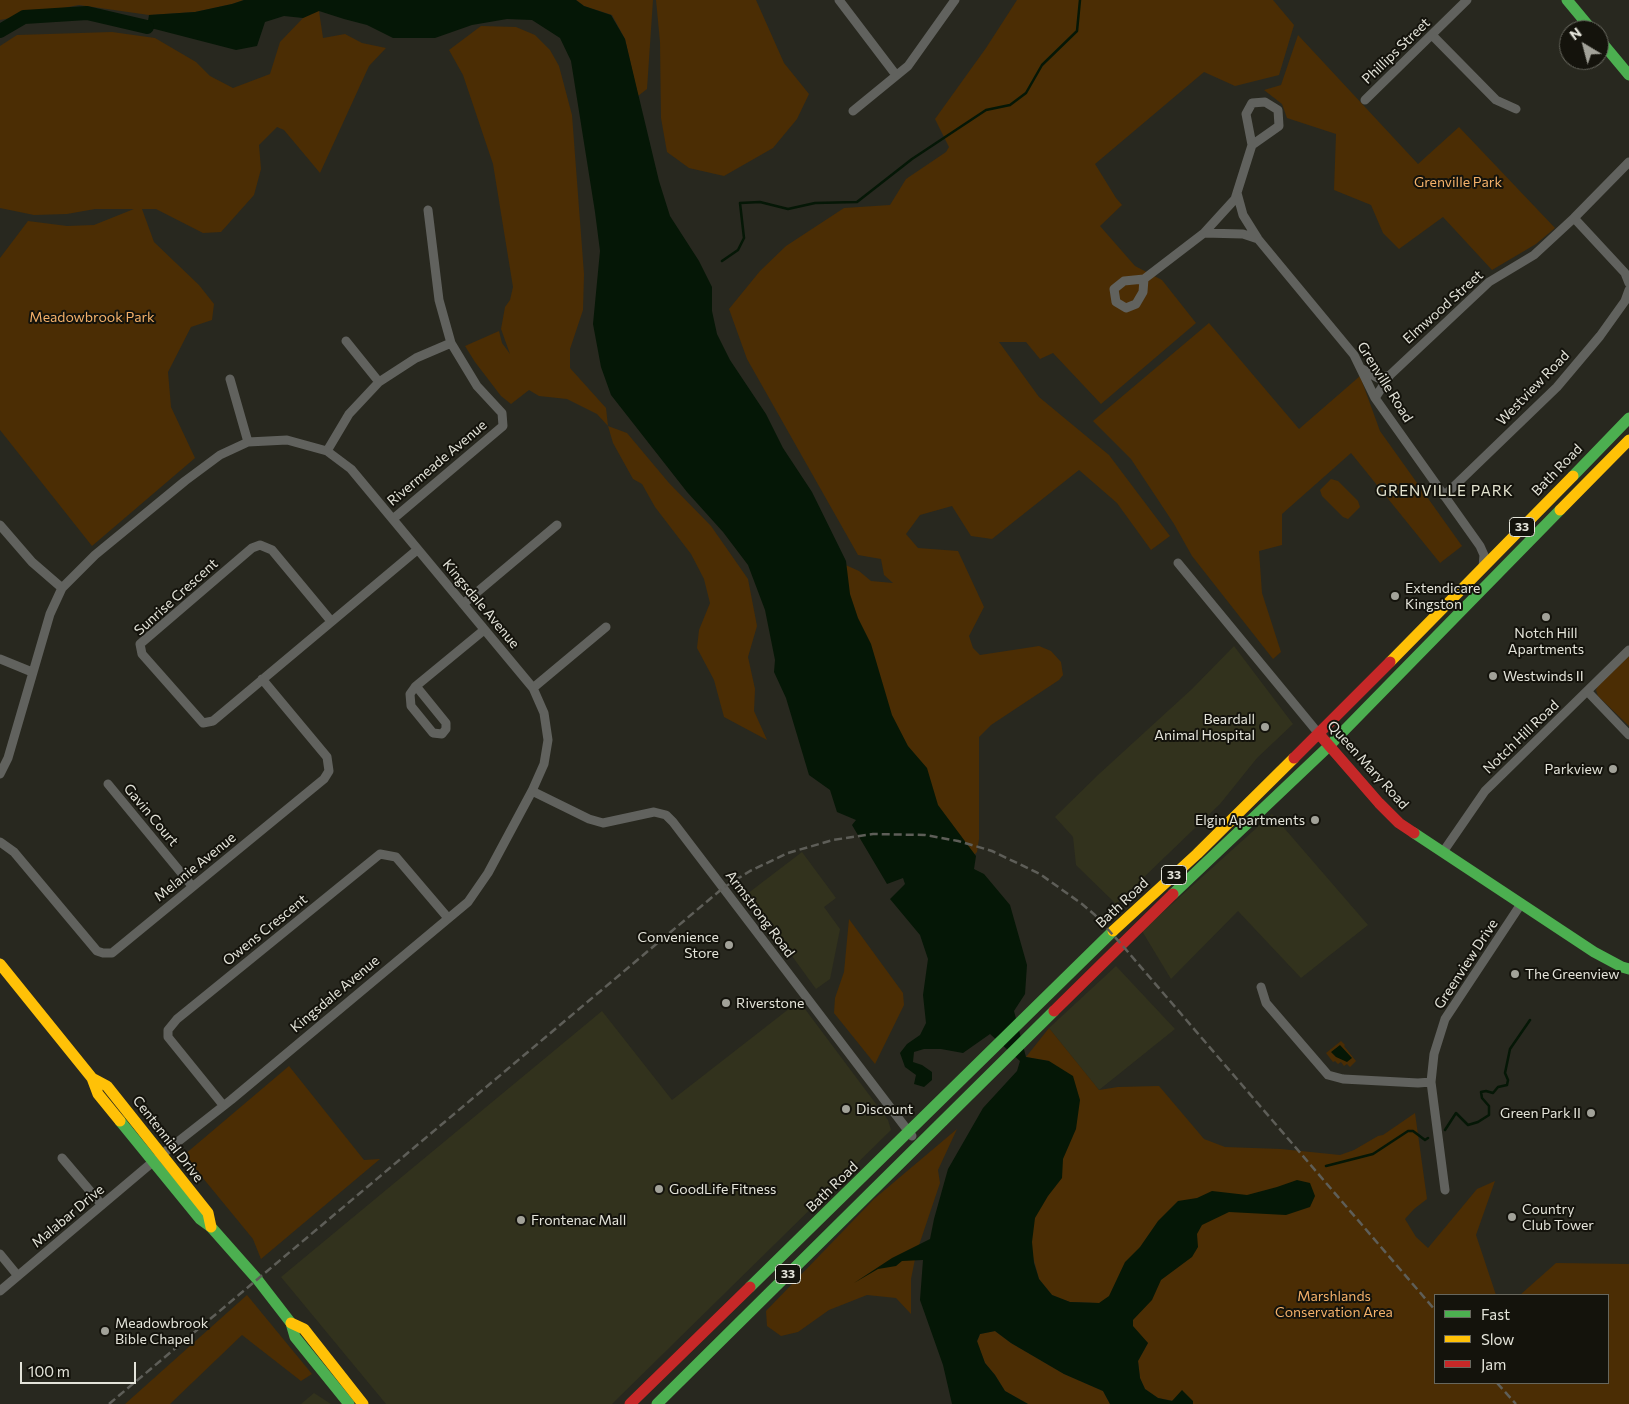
<!DOCTYPE html>
<style>
body{margin:0}
#map{position:relative;width:1629px;height:1404px;overflow:hidden;background:#28281f;font-family:Commissioner,sans-serif}
canvas{display:block}
.legend{position:absolute;left:1434px;top:1294px;width:175px;height:90px;box-sizing:border-box;background:#14130c;border:1px solid #67675e;margin:0;padding:6px 9px;list-style:none;font-size:15px;color:#e4e4da}
.legend li{display:flex;align-items:center;gap:10px;height:25px}
.legend b{width:25px;border:1px solid #67675e}
.north{position:absolute;left:1559px;top:20px;width:50px;height:50px;box-sizing:border-box;background:#14130c;border:1px solid #67675e;border-radius:50%;rotate:323deg;font-size:14px;font-weight:700;line-height:20px;text-align:center;color:#e4e4da}
.north::after{content:'';display:block;margin:auto;width:18px;height:22px;background:#a2a299;clip-path:polygon(50% 0,100% 100%,50% 72%,0 100%)}
.scale{position:absolute;left:20px;top:1362px;width:116px;height:22px;box-sizing:border-box;border:2px solid #e4e4da;border-top:0;padding-left:6px;font-size:15px;line-height:18px;white-space:nowrap;color:#e4e4da;-webkit-text-stroke:4px #14130c;paint-order:stroke}
</style>
<div id="map">
<canvas width="1629" height="1404"></canvas>
<ul class="legend">
<li><b style="height:6px;background:#4caf50"></b>Fast</li>
<li><b style="height:6px;background:#ffc107"></b>Slow</li>
<li><b style="height:6px;background:#c62828"></b>Jam</li>
</ul>
<div class="north">N</div>
<div class="scale">100 m</div>
</div>
<script>
const g = document.querySelector('canvas').getContext('2d');
g.lineJoin = 'round';
function fill(path, color) { g.fillStyle = color; g.fill(path, 'evenodd'); }
const toPath = rows => new Path2D(rows.map(r => 'M' + r).join(''));
function trace(path, color, width, dash) { g.strokeStyle = color; g.lineWidth = width; g.lineCap = dash ? 'butt' : 'round'; g.setLineDash(dash || []); g.stroke(path); }
function write(font, color, halo, rows, align = 'center') {
  g.font = font + ' Commissioner,sans-serif'; g.lineWidth = 4; g.setLineDash([]); g.textBaseline = 'middle'; g.strokeStyle = halo; g.fillStyle = color; for (const [text, x, y, turn = 0] of rows) {
    g.save(); g.translate(x, y); g.rotate((+turn || 0) * Math.PI / 180); g.textAlign = isNaN(turn) ? turn : align; if (halo) g.strokeText(text, 0, 0); g.fillText(text, 0, 0); g.restore();
  }
}
fill(toPath([
 [1234,646,1293,724,1257,758,1220,804,1116,904,1076,865,1073,837,1055,817,1099,774,1192,689],
 [1272,814,1368,925,1301,978,1238,911,1171,979,1142,931],
 [802,852,836,898,824,907,840,929,830,979,816,989,747,894],
 [1116,966,1175,1029,1099,1090,1049,1028],
 [799,1001,888,1120,891,1130,612,1404,386,1404,281,1277,602,1011,672,1100],
 [314,1393,331,1404,301,1404]
]), '#32321d');
fill(toPath([
 [0,0,244,0,232,4,195,12,149,15,79,5,0,20],
 [576,0,653,0,647,89,638,96,625,39,612,15,584,6],
 [656,0,756,0,784,63,809,94,797,119,773,148,724,176,689,168,667,152,661,118,660,42],
 [1017,0,1273,0,1294,25,1279,75,1235,86,1204,72,1095,164,1116,198,1122,205,1100,226,1135,266,1162,280,1196,323,1101,404,1053,353,1040,359,1026,342,999,342,1039,397,1109,455,1170,536,1151,550,1117,503,1079,470,992,539,971,536,952,506,920,515,906,534,918,548,958,551,984,607,969,636,973,648,980,655,1039,646,1051,651,1061,662,1063,675,1059,680,991,725,979,737,979,839,977,852,963,866,925,820,830,558,859,571,871,581,893,583,884,575,881,559,858,555,747,359,729,309,760,271,786,246,844,208,890,205,906,179,946,152,949,147,935,119,986,48],
 [322,9,319,11,323,38,345,34,362,43,386,48,369,66,320,173,284,130,277,127,259,145,261,169,254,195,221,232,203,233,156,209,142,209,154,242,199,285,214,304,212,320,191,327,168,372,171,407,195,458,92,546,0,430,0,258,28,221,67,226,94,225,134,209,95,209,67,214,34,215,0,208,0,46,17,35,112,32,155,38,196,62,210,76,233,88,270,74,280,42,303,18],
 [481,26,516,27,535,35,550,50,559,66,572,115,584,274,583,310,570,349,570,368,606,408,608,426,627,433,669,483,711,526,748,579,757,626,748,657,755,689,754,711,767,740,724,717,714,680,697,648,699,630,710,603,704,579,691,554,655,507,642,484,633,479,613,443,608,426,597,414,567,399,539,396,529,390,511,404,501,396,475,362,465,346,499,331,502,343,510,354,501,329,505,307,510,300,513,287,493,164,463,75,449,50],
 [1298,35,1418,164,1459,127,1555,228,1536,244,1492,270,1443,217,1399,249,1383,233,1371,205,1334,190,1336,134,1287,118,1282,104,1264,90,1281,85],
 [1209,323,1299,429,1360,376,1380,431,1462,546,1440,563,1351,453,1282,514,1282,545,1259,551,1262,593,1281,652,1273,659,1192,556,1174,524,1131,459,1093,421],
 [1331,479,1338,481,1358,501,1360,507,1348,519,1343,517,1322,496,1320,490],
 [1629,656,1629,726,1598,696,1596,690,1598,686],
 [849,919,903,993,904,1005,875,1064,834,1013,835,998,844,972],
 [1049,1028,1099,1090,1118,1087,1159,1086,1204,1139,1225,1147,1281,1149,1340,1155,1354,1150,1378,1136,1383,1135,1415,1113,1427,1199,1414,1209,1405,1219,1416,1237,1428,1248,1477,1189,1495,1181,1476,1235,1496,1295,1435,1295,1435,1383,1608,1383,1608,1295,1520,1295,1556,1263,1629,1264,1629,1404,1190,1404,1158,1398,1145,1389,1140,1378,1138,1361,1148,1343,1137,1332,1099,1303,1070,1302,1052,1295,1039,1279,1033,1257,1021,1231,1049,1061,1026,1057],
 [1341,1041,1345,1045,1344,1046,1356,1061,1350,1067,1347,1064,1344,1066,1341,1062,1338,1064,1335,1061,1333,1062,1326,1053],
 [289,1066,364,1160,380,1159,261,1259,253,1239,184,1155],
 [957,1129,938,1170,940,1183,916,1254,911,1279,911,1314,896,1298,867,1295,829,1310,798,1332,781,1336,767,1326,766,1311,874,1199],
 [247,1295,312,1374,301,1381,242,1335,170,1404,125,1404],
 [995,1331,1011,1343,1064,1374,1103,1391,1110,1404,1028,1404,1005,1391,995,1375,985,1363,977,1342,980,1334]
]), '#4b2d04');
fill(toPath([
 [244,0,576,0,584,6,611,15,625,39,659,181,670,216,699,261,712,287,712,311,717,334,730,360,766,414,783,448,812,492,846,561,850,594,858,618,871,644,892,715,908,746,927,768,938,805,976,856,974,869,984,874,1010,905,1027,965,1025,994,1014,1011,1026,1057,1049,1061,1073,1076,1080,1100,1076,1129,1063,1159,1062,1178,1048,1196,1035,1218,1032,1242,1034,1263,1039,1279,1052,1295,1070,1302,1099,1303,1109,1296,1125,1262,1140,1247,1158,1221,1178,1201,1197,1198,1212,1191,1247,1195,1277,1187,1297,1180,1310,1183,1315,1196,1310,1207,1286,1215,1229,1212,1202,1225,1197,1234,1198,1247,1192,1257,1161,1280,1152,1300,1133,1320,1133,1326,1148,1343,1138,1361,1140,1378,1145,1389,1158,1398,1172,1401,1182,1390,1193,1401,1193,1404,1110,1404,1103,1391,1064,1374,1011,1343,995,1331,980,1334,977,1341,985,1363,995,1375,1005,1391,1028,1404,952,1404,943,1365,920,1300,923,1260,902,1261,896,1266,878,1269,854,1283,892,1258,930,1239,934,1219,948,1169,983,1108,1017,1071,1020,1061,990,1034,963,1053,941,1049,924,1049,914,1052,913,1062,922,1065,932,1072,932,1080,924,1087,914,1084,916,1075,905,1067,900,1053,907,1044,920,1035,926,1023,923,995,928,959,920,935,890,899,905,884,903,878,887,884,852,825,856,820,837,812,830,790,809,775,786,698,774,672,775,660,765,610,748,565,723,532,687,492,611,395,601,367,593,324,600,251,595,212,571,61,560,38,532,20,507,19,472,25,435,38,393,38,367,25,344,19,319,11,303,18,284,16,265,22,257,46,236,50,147,27,149,15,195,12,232,4],
 [1340,1045,1352,1058,1347,1062,1336,1057,1331,1052]
]), '#051706');
trace(toPath([
 [722,261,738,250,744,238,740,203,760,202,788,209,815,203,857,202,912,159,986,110,1010,105,1026,93,1042,65,1077,31,1080,0],
 [1445,1130,1456,1113,1468,1125,1478,1122,1489,1115,1489,1106,1482,1098,1481,1092,1486,1091,1493,1093,1498,1087,1507,1085,1508,1080,1505,1073,1510,1049,1530,1020],
 [1326,1166,1373,1154,1408,1131,1413,1131,1425,1140,1428,1138]
]), '#051706', 2.5);
trace(toPath([
 [0,31,24,17,87,13,147,27]
]), '#051706', 14);
trace(toPath([
 [839,0,896,75],
 [1432,35,1496,100,1516,109],
 [1365,100,1467,0],
 [853,111,908,66,955,0],
 [1237,193,1243,215,1258,239,1354,355,1375,398,1480,546,1484,555,1483,567],
 [1574,218,1625,273,1629,283],
 [1204,233,1243,234,1258,239],
 [1144,279,1143,292,1136,304,1126,308,1116,302,1114,289,1124,281,1144,279,1204,233,1235,199,1252,145,1246,114,1252,103,1265,102,1278,110,1279,126,1252,145],
 [346,341,379,382],
 [1362,369,1378,378,1390,375],
 [230,379,248,442],
 [1375,398,1390,375,1489,282,1534,255,1574,218,1629,162],
 [327,451,349,414,379,382,416,358,451,343],
 [1444,496,1557,387,1600,336,1625,301,1629,290],
 [393,519,503,426,502,413,477,386,451,343,439,300,428,210],
 [0,525,32,562,62,588],
 [1178,563,1319,734],
 [463,604,557,525],
 [331,621,272,550,260,545,252,548,140,644,142,654,203,723,213,721,417,550],
 [0,659,32,672],
 [416,686,446,723,446,729,442,734,433,733,411,706,410,694,415,687,416,686,484,630],
 [533,688,606,627],
 [1587,691,1629,735],
 [0,774,8,758,50,614,62,588,95,555,185,481,220,455,248,442,287,440,327,451,351,469,533,688,544,713,548,740,544,764,532,791,488,873,468,902,231,1100,161,1155,0,1291],
 [108,784,192,886],
 [532,791,589,819,603,823,654,812,666,815,673,822,912,1136],
 [0,842,14,852,97,951,103,953,112,953,324,779,329,771,327,757,262,679],
 [1443,852,1485,791,1629,650],
 [1261,987,1266,1003,1328,1075,1343,1079,1418,1083,1431,1082],
 [223,1105,168,1037,168,1030,177,1019,380,854,396,857,448,918],
 [62,1158,102,1205],
 [1445,1190,1431,1082,1434,1054,1445,1019,1521,904],
 [0,1254,18,1276]
]), '#61625e', 9);
trace(toPath([
 [1567,0,1592,30],
 [1599,39,1629,75],
 [1573,476,1629,418],
 [1414,833,1594,952,1622,967,1629,969],
 [1173,894,1329,746,1560,510],
 [120,1121,200,1219,211,1227,257,1279,291,1323,295,1337,349,1404],
 [750,1287,1113,931],
 [657,1404,1054,1011]
]), '#4caf50', 11);
trace(toPath([
 [1560,510,1629,440],
 [1390,662,1573,476],
 [1113,931,1197,854,1294,758],
 [0,964,92,1078,98,1094,120,1121],
 [92,1078,107,1086,208,1213,211,1227],
 [291,1323,304,1329,363,1404]
]), '#ffc107', 11);
trace(toPath([
 [1319,734,1379,803,1399,823,1414,833],
 [1294,758,1390,662],
 [1054,1011,1173,894],
 [630,1404,750,1287]
]), '#c62828', 11);
trace(toPath([
 [1497,1383,1516,1404],
 [109,1404,723,888,750,871,788,853,833,840,873,834,925,835,958,841,992,851,1040,874,1082,904,1095,915,1122,945,1435,1310]
]), '#5e5e58', 2.5, [8, 4]);
for (const [x, y, r, color] of [
 [1395,596,5,"#a2a299"],
 [1546,617,5,"#a2a299"],
 [1493,676,5,"#a2a299"],
 [1265,727,5,"#a2a299"],
 [1613,769,5,"#a2a299"],
 [1315,820,5,"#a2a299"],
 [729,945,5,"#a2a299"],
 [1515,974,5,"#a2a299"],
 [726,1003,5,"#a2a299"],
 [846,1109,5,"#a2a299"],
 [1591,1113,5,"#a2a299"],
 [659,1189,5,"#a2a299"],
 [1512,1217,5,"#a2a299"],
 [521,1220,5,"#a2a299"],
 [105,1331,5,"#a2a299"]
]) { const dot = new Path2D(); dot.arc(x, y, r, 0, 2 * Math.PI); g.fillStyle = color; g.fill(dot); trace(dot, '#14130c', 2); }
for (const [x, y, w] of [
 [1522,527,25],
 [1174,875,25],
 [788,1274,25]
]) { const box = new Path2D(); box.roundRect(x - w / 2, y - 9.5, w, 19, 4); g.fillStyle = '#14130c'; g.fill(box); trace(box, '#e4e4da', 1); }
write('bold 12px', '#e4e4da', null, [
 ["33",1522,527],
 ["33",1174,875],
 ["33",788,1274]
]);
write('14px', '#e4e4da', '#14130c', [
 ["Phillips Street",1396,51,-44],
 ["Elmwood Street",1443,307,-42],
 ["Grenville Road",1385,382,58],
 ["Westview Road",1533,388,-46],
 ["Rivermeade Avenue",437,463,-40],
 ["Bath Road",1557,470,-46],
 ["Sunrise Crescent",176,597,-42],
 ["Kingsdale Avenue",481,604,50],
 ["Notch Hill Road",1521,737,-44],
 ["Queen Mary Road",1368,765,48],
 ["Gavin Court",151,815,50],
 ["Melanie Avenue",195,867,-39],
 ["Bath Road",1122,903,-43],
 ["Armstrong Road",760,914,53],
 ["Owens Crescent",265,930,-39],
 ["Greenview Drive",1466,964,-57],
 ["Kingsdale Avenue",335,994,-40],
 ["Centennial Drive",168,1139,52],
 ["Bath Road",832,1187,-44],
 ["Malabar Drive",68,1216,-40]
]);
write('14px', '#f4b16a', '#14130c', [
 ["Grenville Park",1458,182],
 ["Meadowbrook Park",92,317],
 ["Marshlands",1334,1296],
 ["Conservation Area",1334,1312]
]);
write('14px', '#e4e4da', '#14130c', [
 ["Extendicare",1405,588],
 ["Kingston",1405,604],
 ["Notch Hill",1546,633,"center"],
 ["Apartments",1546,649,"center"],
 ["Westwinds II",1503,676],
 ["Beardall",1255,719,"right"],
 ["Animal Hospital",1255,735,"right"],
 ["Parkview",1603,769,"right"],
 ["Elgin Apartments",1305,820,"right"],
 ["Convenience",719,937,"right"],
 ["Store",719,953,"right"],
 ["The Greenview",1525,974],
 ["Riverstone",736,1003],
 ["Discount",856,1109],
 ["Green Park II",1581,1113,"right"],
 ["GoodLife Fitness",669,1189],
 ["Country",1522,1209],
 ["Club Tower",1522,1225],
 ["Frontenac Mall",531,1220],
 ["Meadowbrook",115,1323],
 ["Bible Chapel",115,1339]
], 'left');
g.letterSpacing = '1px';
write('15px', '#e4e4d0', '#14130c', [
 ["GRENVILLE PARK",1445,491]
]);
g.letterSpacing = '0px';
</script>
